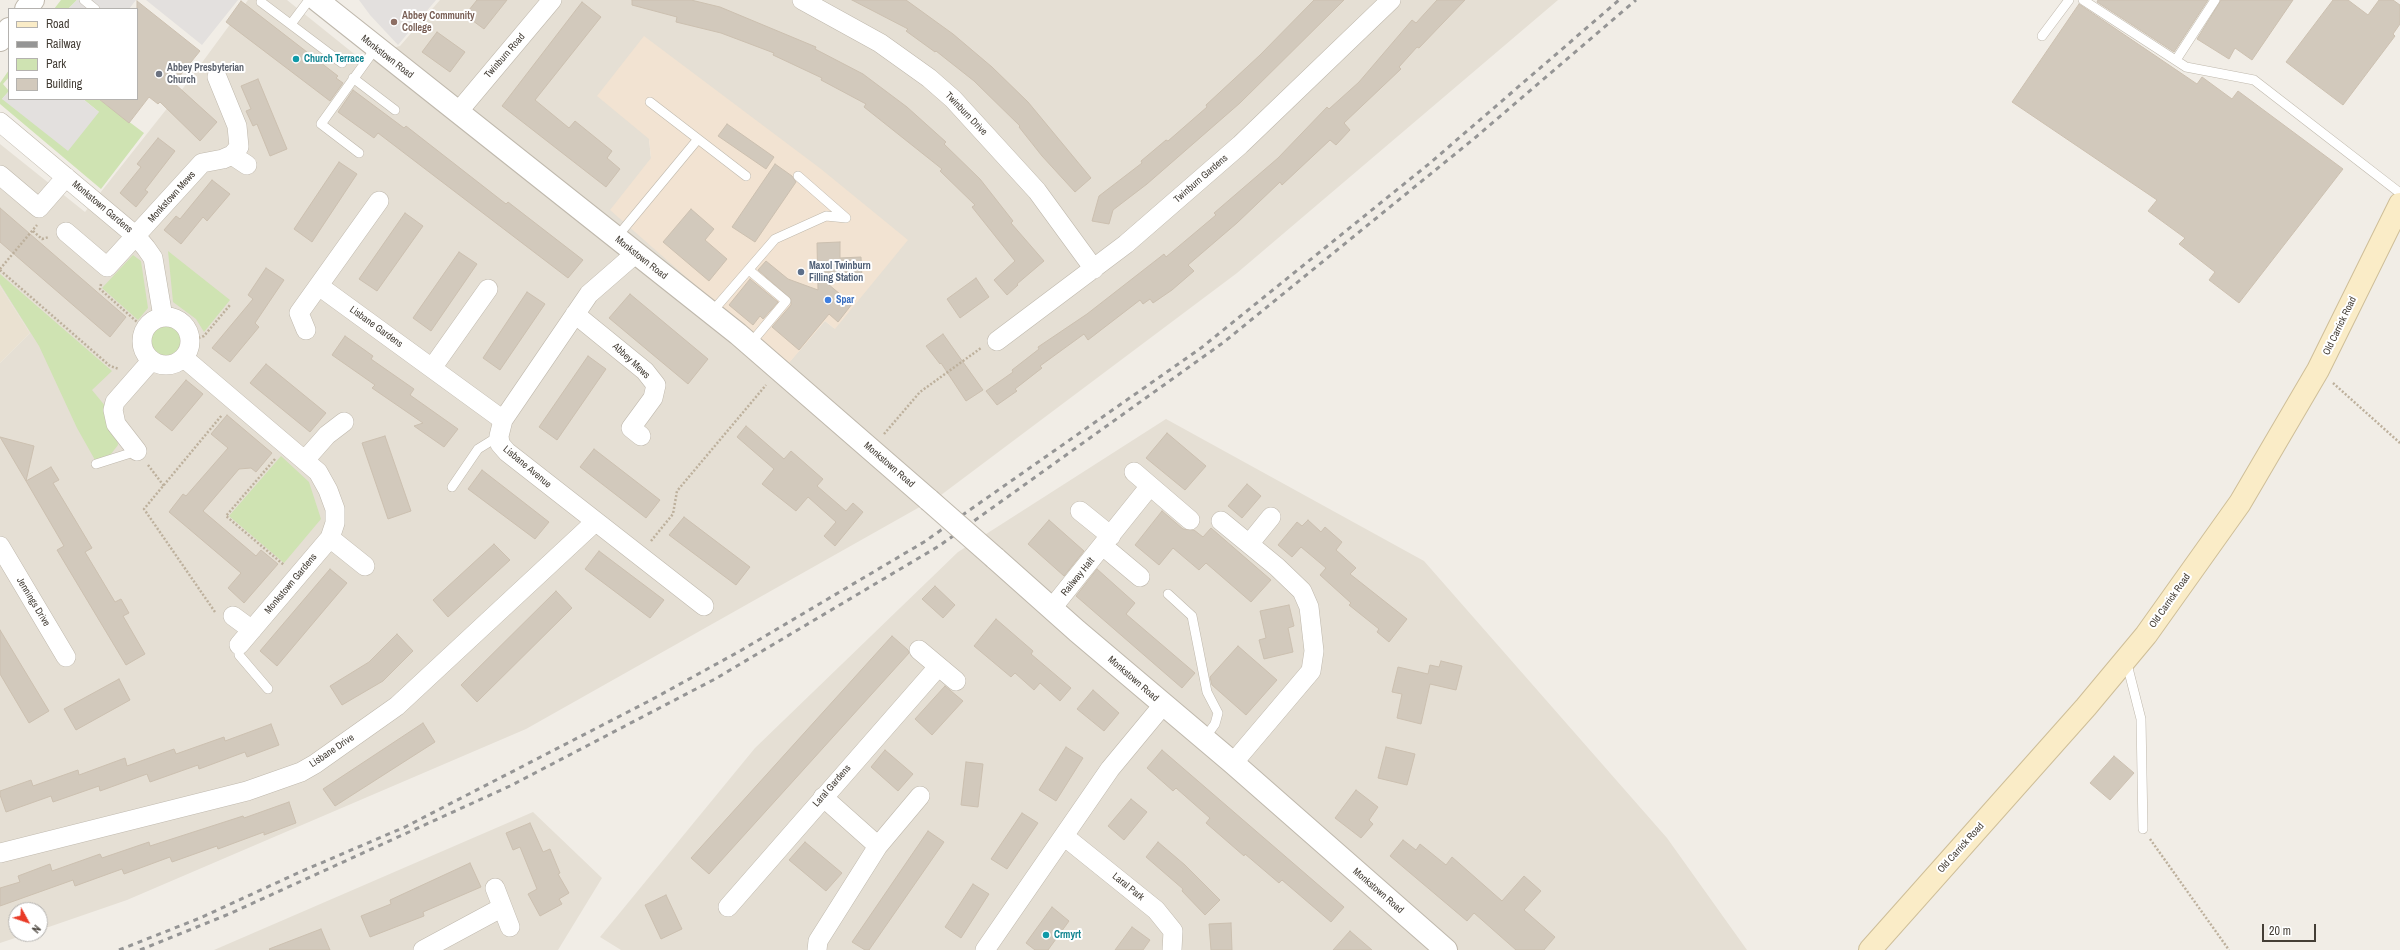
<!DOCTYPE html>
<style>
body{margin:0}
#map{position:relative;width:2400px;height:950px;overflow:hidden;background:#f1ede6;font-family:"Archivo Narrow",sans-serif}
canvas{display:block}
.legend{position:absolute;left:8px;top:8px;width:130px;height:92px;box-sizing:border-box;background:#fff;border:1px solid #b4b2af;margin:0;padding:5px 7px;list-style:none;font-size:12px;color:#443e36}
.legend li{display:flex;align-items:center;gap:8px;height:20px}
.legend b{width:20px;border:1px solid #b4b2af}
.north{position:absolute;left:8px;top:902px;width:40px;height:40px;box-sizing:border-box;background:#fff;border:1px solid #b4b2af;border-radius:50%;rotate:130deg;font-size:11px;font-weight:700;line-height:16px;text-align:center;color:#443e36}
.north::after{content:'';display:block;margin:auto;width:14px;height:18px;background:#e93a26;clip-path:polygon(50% 0,100% 100%,50% 72%,0 100%)}
.scale{position:absolute;left:2262px;top:924px;width:54px;height:18px;box-sizing:border-box;border:2px solid #443e36;border-top:0;padding-left:5px;font-size:12px;line-height:14px;white-space:nowrap;color:#443e36;-webkit-text-stroke:3px #fff;paint-order:stroke}
</style>
<div id="map">
<canvas width="2400" height="950"></canvas>
<ul class="legend">
<li><b style="height:5px;background:#faecc7"></b>Road</li>
<li><b style="height:5px;background:#959595"></b>Railway</li>
<li><b style="height:11px;background:#cfe3b2"></b>Park</li>
<li><b style="height:11px;background:#d2c9bc"></b>Building</li>
</ul>
<div class="north">N</div>
<div class="scale">20 m</div>
</div>
<script>
const g = document.querySelector('canvas').getContext('2d');
g.lineJoin = 'round';
function fill(path, color) { g.fillStyle = color; g.fill(path, 'evenodd'); }
const toPath = rows => new Path2D(rows.map(r => 'M' + r).join(''));
function trace(path, color, width, dash) { g.strokeStyle = color; g.lineWidth = width; g.lineCap = dash ? 'butt' : 'round'; g.setLineDash(dash || []); g.stroke(path); }
function write(font, color, halo, rows, align = 'center') {
  g.font = font + ' "Archivo Narrow",sans-serif'; g.lineWidth = 4; g.setLineDash([]); g.textBaseline = 'middle'; g.strokeStyle = halo; g.fillStyle = color; for (const [text, x, y, turn = 0] of rows) {
    g.save(); g.translate(x, y); g.rotate((+turn || 0) * Math.PI / 180); g.textAlign = isNaN(turn) ? turn : align; if (halo) g.strokeText(text, 0, 0); g.fillText(text, 0, 0); g.restore();
  }
}
fill(toPath([
 [248,0,287,0,358,57,400,46,440,0,1558,0,1237,273,941,495,526,729,127,900,40,930,40,910,16,910,16,934,27,934,0,943,0,363,30,333,0,286,0,144,85,212,184,87],
 [649,139,835,329,825,321,789,362,651,158],
 [1166,419,1424,561,1667,838,1747,950,621,950,600,937,755,748,958,552],
 [533,812,602,878,558,950,214,950]
]), '#e5dfd4');
fill(toPath([
 [644,36,821,169,908,240,835,329,825,321,789,363,703,292,610,210,651,158,649,139,597,96]
]), '#f2e3d2');
fill(toPath([
 [0,286,30,333,0,363]
]), '#eae1d1');
fill(toPath([
 [61,0,77,0,68,9,54,9],
 [9,70,9,77,3,84,9,91,2,99,99,112,83,99,99,99,144,133,101,189,0,104,0,83],
 [168,251,230,300,204,332,196,319,173,302],
 [133,255,141,261,148,308,138,320,102,288],
 [0,274,112,371,92,390,106,407,117,438,118,445,111,454,95,460,77,428,39,346,0,284],
 '150 342a17 17 0 1 1 34 0a17 17 0 1 1-34 0Z',
 [281,456,309,482,321,519,284,563,229,516]
]), '#cfe3b2');
fill(toPath([
 [77,0,136,0,129,9,68,9],
 [146,0,238,0,202,45],
 [359,0,436,0,398,45,370,15],
 [9,91,9,99,83,99,99,112,68,151,2,99]
]), '#e3e0de');
const building = toPath([
 [477,0,507,0,484,29,465,15,477,0],
 [632,0,691,0,720,7,816,47,815,49,863,74,907,107,946,142,944,144,980,179,1013,221,1011,223,1044,261,1017,284,1018,285,1007,295,994,280,1015,261,972,207,975,205,940,171,942,169,864,107,866,104,821,80,822,78,773,55,774,53,721,33,676,22,677,17,632,5,632,0],
 [852,0,906,0,953,34,992,67,1028,102,1091,178,1075,192,1042,156,1019,127,1020,126,974,81,936,51,935,52,906,31,908,29,852,0],
 [1314,0,1344,0,1240,103,1147,184,1113,210,1109,224,1092,221,1099,196,1142,163,1141,161,1166,140,1168,141,1207,107,1206,105,1260,55,1314,0],
 [1437,0,1465,0,1419,48,1417,47,1399,67,1401,69,1344,123,1350,130,1336,145,1330,140,1282,185,1280,182,1237,223,1188,265,1194,271,1172,290,1153,303,1150,299,1143,304,1140,300,1088,340,1084,334,1040,366,1042,368,1015,389,1017,391,997,405,986,391,1013,372,1012,370,1039,349,1038,347,1087,314,1164,254,1166,257,1216,215,1214,213,1278,158,1327,107,1329,109,1359,82,1412,20,1416,23,1437,0],
 [2098,0,2208,0,2174,52,2097,2,2098,0],
 [2221,0,2293,0,2252,60,2235,48,2229,59,2197,39,2221,0],
 [2333,0,2348,0,2368,15,2379,0,2393,0,2400,5,2400,24,2393,34,2395,36,2343,105,2286,62,2333,0],
 [137,1,200,51,174,83,217,122,200,141,160,102,158,104,149,97,129,123,99,99,137,99,137,1],
 [241,1,338,76,336,78,343,83,330,101,226,22,241,1],
 [582,2,601,17,535,100,569,128,575,121,612,151,607,158,620,169,606,187,502,106,582,2],
 [2079,4,2197,84,2202,77,2232,99,2238,91,2343,169,2239,303,2209,280,2215,272,2179,244,2185,238,2148,211,2157,200,2012,102,2079,4],
 [437,32,465,52,450,72,422,52,437,32],
 [258,79,287,149,270,156,257,124,253,126,246,111,251,109,241,86,258,79],
 [353,90,404,128,406,126,506,204,508,202,583,260,568,278,378,133,374,138,338,112,353,90],
 [727,124,774,157,766,169,718,136,727,124],
 [158,138,175,151,145,190,148,192,136,207,120,193,141,167,137,164,158,138],
 [339,162,357,174,312,242,294,229,339,162],
 [775,164,792,176,796,182,755,242,732,227,775,164],
 [212,180,230,194,207,221,203,217,181,244,164,230,176,216,180,219,212,180],
 [0,208,126,317,110,337,0,242,0,208],
 [691,209,714,229,705,240,727,259,709,281,663,242,691,209],
 [405,213,423,226,377,291,359,279,405,213],
 [840,242,840,258,861,257,862,278,822,279,852,304,838,322,829,314,799,350,772,327,791,305,791,299,758,270,766,261,788,279,818,290,817,243,840,242],
 [459,252,477,264,431,331,413,318,459,252],
 [266,268,284,280,255,323,259,327,230,362,212,348,253,299,248,295,266,268],
 [976,278,989,297,960,318,947,299,976,278],
 [750,279,778,302,763,319,760,316,753,325,729,305,750,279],
 [527,292,545,304,500,370,483,358,527,292],
 [630,294,708,359,688,384,609,318,630,294],
 [943,334,983,390,966,401,941,363,940,364,926,346,943,334],
 [345,336,373,356,371,359,414,389,410,395,458,429,444,447,414,426,423,423,372,388,375,385,332,355,345,336],
 [588,356,606,369,557,440,539,427,588,356],
 [266,364,326,413,310,432,250,383,266,364],
 [186,380,203,394,172,431,155,417,186,380],
 [227,415,272,453,256,472,251,468,239,469,203,511,256,556,261,550,278,564,244,603,228,588,241,573,169,512,183,494,186,496,228,448,211,434,227,415],
 [746,426,784,459,791,451,823,479,817,486,846,511,853,503,863,512,835,546,824,536,836,522,808,497,796,511,762,484,774,469,737,437,746,426],
 [1167,433,1206,466,1185,490,1146,458,1167,433],
 [385,436,411,511,388,519,362,443,385,436],
 [0,437,34,446,26,481,0,437],
 [594,449,660,500,646,518,580,467,594,449],
 [51,467,59,480,53,483,92,548,85,552,115,602,121,599,129,613,123,616,145,654,126,665,57,550,64,546,26,481,51,467],
 [482,470,549,522,535,539,468,489,482,470],
 [1247,484,1261,496,1242,518,1228,506,1247,484],
 [1162,511,1183,529,1194,530,1203,537,1211,528,1271,580,1251,602,1206,563,1199,570,1173,548,1159,565,1135,545,1162,511],
 [684,517,750,567,736,585,669,535,684,517],
 [1049,520,1084,551,1064,576,1028,544,1049,520],
 [1308,520,1321,532,1325,527,1342,542,1336,550,1356,568,1350,574,1407,619,1389,642,1377,632,1379,629,1349,605,1351,603,1320,575,1326,568,1301,547,1292,557,1278,545,1297,522,1302,526,1308,520],
 [494,544,510,560,448,617,433,600,494,544],
 [599,551,664,600,650,618,585,569,599,551],
 [330,569,347,583,277,666,260,651,330,569],
 [1097,569,1135,603,1126,614,1195,673,1182,688,1076,596,1097,569],
 [935,586,955,605,943,618,922,599,935,586],
 [556,591,572,608,477,702,461,685,556,591],
 [1289,605,1294,626,1288,628,1293,652,1264,659,1259,640,1266,638,1260,611,1289,605],
 [996,619,1033,651,1031,654,1071,688,1060,701,1040,683,1034,690,1015,673,1011,677,974,646,996,619],
 [0,630,49,711,29,723,0,674,0,630],
 [397,634,413,651,383,681,342,705,330,686,369,662,397,634],
 [892,636,908,650,909,653,709,874,691,858,892,636],
 [1238,646,1277,680,1246,715,1212,685,1210,677,1238,646],
 [1441,661,1462,666,1456,690,1430,684,1421,724,1397,718,1402,694,1392,692,1398,667,1428,674,1430,665,1439,667,1441,661],
 [119,679,130,700,76,730,64,709,119,679],
 [945,686,963,701,932,735,915,719,945,686],
 [1093,690,1119,713,1104,731,1077,709,1093,690],
 [423,723,435,742,335,806,323,789,423,723],
 [271,724,279,745,247,757,245,752,199,769,198,765,150,782,147,774,100,791,99,786,53,802,51,796,6,812,0,795,0,791,31,780,33,786,78,770,79,775,125,758,127,766,174,749,176,754,224,737,225,741,271,724],
 [1066,747,1083,758,1056,801,1039,790,1066,747],
 [1386,747,1415,754,1407,785,1378,778,1386,747],
 [885,750,913,774,898,791,871,767,885,750],
 [1162,750,1344,907,1331,922,1282,880,1279,883,1245,854,1244,856,1206,823,1210,818,1176,788,1173,791,1147,768,1162,750],
 [2114,756,2134,773,2110,800,2090,783,2114,756],
 [966,762,983,764,978,807,961,805,966,762],
 [1356,790,1378,807,1369,820,1373,824,1361,838,1335,818,1356,790],
 [1131,799,1147,812,1124,840,1108,826,1131,799],
 [289,802,296,823,264,835,264,832,218,849,217,846,172,862,170,857,124,874,122,869,75,886,73,880,0,906,0,888,20,882,18,876,50,864,52,871,100,854,102,858,149,842,150,846,243,816,244,818,289,802],
 [1022,813,1038,823,1007,869,991,859,1022,813],
 [530,823,543,852,550,849,560,873,558,874,569,893,559,899,562,904,540,916,528,894,537,889,520,847,513,850,506,833,530,823],
 [928,831,944,842,869,950,865,950,852,942,928,831],
 [1403,840,1416,850,1420,844,1446,865,1452,857,1502,901,1524,876,1541,891,1524,910,1555,937,1544,950,1516,950,1474,913,1467,921,1390,856,1403,840],
 [805,842,842,873,826,891,789,860,805,842],
 [1158,842,1185,865,1220,900,1205,915,1182,891,1183,889,1146,857,1158,842],
 [470,863,481,887,423,912,424,916,370,937,361,916,391,904,390,900,470,863],
 [973,884,989,894,961,938,945,927,973,884],
 [666,895,682,929,661,939,645,905,666,895],
 [1052,907,1069,921,1048,950,1035,950,1026,943,1052,907],
 [1231,923,1232,950,1211,950,1209,924,1231,923],
 [1132,927,1150,940,1143,950,1115,950,1132,927],
 [321,929,330,950,270,950,269,949,321,929],
 [1350,931,1372,950,1333,950,1350,931]
]);
fill(building, '#d2c9bc');
trace(building, '#ccc0b0', 1);
const service = toPath([
 [84,0,95,9],
 [2083,0,2186,67,2254,80,2400,193],
 [261,2,342,63],
 [291,24,309,0],
 [2042,36,2069,0],
 [2176,60,2215,0],
 [353,78,395,110],
 [650,102,746,176],
 [359,153,321,124,375,49],
 [616,238,698,139],
 [749,270,786,301,750,344],
 [711,313,775,239,826,216,846,218,798,176],
 [96,464,137,451],
 [452,487,478,449,499,436],
 [1168,594,1192,616,1207,692,1218,713,1215,724,1204,739],
 [239,645,239,655,268,689],
 [2126,660,2141,719,2143,829]
]);
const minor = toPath([
 [802,0,880,43,929,78,953,99,1037,191,1094,269],
 [458,112,552,0],
 [0,122,136,236,146,248,153,258,163,317],
 [232,155,247,165],
 [0,175,39,208,66,177],
 [66,232,107,267,202,163,223,159,232,155,239,147,237,126,217,77],
 [635,254,589,294,503,420,499,436,500,444,507,452,704,606],
 [319,286,503,420],
 [575,314,645,371,656,385,653,398,631,428,641,436],
 '142 341a24 24 0 1 1 48 0a24 24 0 1 1-48 0Z',
 [306,330,299,313,379,201],
 [997,341,1126,244,1240,145,1391,0],
 [184,358,318,472,328,490,335,509,335,523,330,538,239,645],
 [432,368,488,289],
 [137,451,116,424,113,410,115,402,151,361],
 [305,460,327,435,344,422],
 [1134,472,1190,520],
 [1080,511,1111,536],
 [1221,521,1277,567,1302,591,1309,607,1314,651,1311,671,1233,763],
 [330,538,365,566],
 [1249,544,1271,517],
 [0,546,66,657],
 [1103,546,1140,577],
 [1052,608,1150,486],
 [233,616,252,630],
 [919,650,956,681],
 [823,797,878,846],
 [1064,836,1156,910,1173,931,1172,950],
 [0,853,247,791,301,772,315,764,397,706,595,522],
 [495,888,510,927],
 [728,907,938,667],
 [423,950,501,908],
 [817,950,818,941,878,846,920,796],
 [985,950,1110,769,1163,705]
]);
const tertiary = toPath([
 [317,0,738,334,929,500],
 [26,9,33,0],
 [0,40,9,29],
 [995,558,1077,631,1233,763,1446,950]
]);
const secondary = toPath([
 [1870,950,2086,707,2146,635,2240,503,2318,370,2400,204]
]);
trace(service, '#bfb8ac', 10);
trace(minor, '#bfb8ac', 20);
trace(tertiary, '#bfb8ac', 24);
trace(secondary, '#cebe98', 24);
trace(toPath([
 [33,231,42,239,49,237],
 [0,269,37,225],
 [0,270,110,366,119,369],
 [101,284,100,289,145,329],
 [191,341,204,336,230,305],
 [2333,383,2400,443],
 [884,434,920,392,981,348],
 [275,459,226,516,284,565],
 [148,465,164,486],
 [651,541,673,514,677,491,766,385],
 [215,612,144,509,222,415],
 [2150,839,2229,950]
]), '#bdb09c', 2.5, [2, 2]);
trace(service, '#fff', 9);
trace(minor, '#fff', 19);
trace(tertiary, '#fff', 22);
trace(secondary, '#faecc7', 22);
trace(toPath([
 [119,950,200,918,300,872,405,827,651,700,740,651,924,542,1201,348,1430,163,1619,0],
 [140,950,229,914,510,786,715,679,939,546,1224,342,1476,137,1636,0]
]), '#959595', 3, [5, 5]);
const tertiaryBridge = toPath([
 [929,500,995,558]
]);
trace(tertiaryBridge, '#bfb8ac', 24, []);
trace(tertiaryBridge, '#fff', 22);
for (const [x, y, r, color] of [
 [394,22,4,"#8d6e63"],
 [296,59,4,"#0f9aa8"],
 [159,74,4,"#6b7280"],
 [801,272,4,"#5c6f8a"],
 [828,300,4,"#3f7fe0"],
 [1046,935,4,"#0f9aa8"]
]) { const dot = new Path2D(); dot.arc(x, y, r, 0, 2 * Math.PI); g.fillStyle = color; g.fill(dot); trace(dot, '#fff', 1.5); }
write('bold 10px', '#785e54', '#fff', [
 ["Abbey Community",402,16],
 ["College",402,28]
], 'left');
write('10px', '#443e36', '#fff', [
 ["Twinburn Road",505,56,-49],
 ["Monkstown Road",387,57,38],
 ["Twinburn Drive",966,114,46],
 ["Twinburn Gardens",1201,179,-41],
 ["Monkstown Mews",172,197,-48],
 ["Monkstown Gardens",102,207,40],
 ["Monkstown Road",641,258,38],
 ["Old Carrick Road",2340,326,-64],
 ["Lisbane Gardens",376,327,36],
 ["Abbey Mews",631,361,43],
 ["Monkstown Road",889,465,41],
 ["Lisbane Avenue",527,467,40],
 ["Railway Halt",1078,577,-51],
 ["Monkstown Gardens",291,584,-50],
 ["Old Carrick Road",2170,601,-55],
 ["Jennings Drive",33,602,59],
 ["Monkstown Road",1133,679,41],
 ["Lisbane Drive",332,751,-34],
 ["Laral Gardens",832,786,-49],
 ["Old Carrick Road",1961,848,-48],
 ["Laral Park",1128,887,39],
 ["Monkstown Road",1378,891,41]
]);
write('bold 10px', '#0d838f', '#fff', [
 ["Church Terrace",304,59],
 ["Crmyrt",1054,935]
], 'left');
write('bold 10px', '#5b616d', '#fff', [
 ["Abbey Presbyterian",167,68],
 ["Church",167,80]
], 'left');
write('bold 10px', '#4e5e75', '#fff', [
 ["Maxol Twinburn",809,266],
 ["Filling Station",809,278]
], 'left');
write('bold 10px', '#366cbe', '#fff', [
 ["Spar",836,300]
], 'left');
</script>
